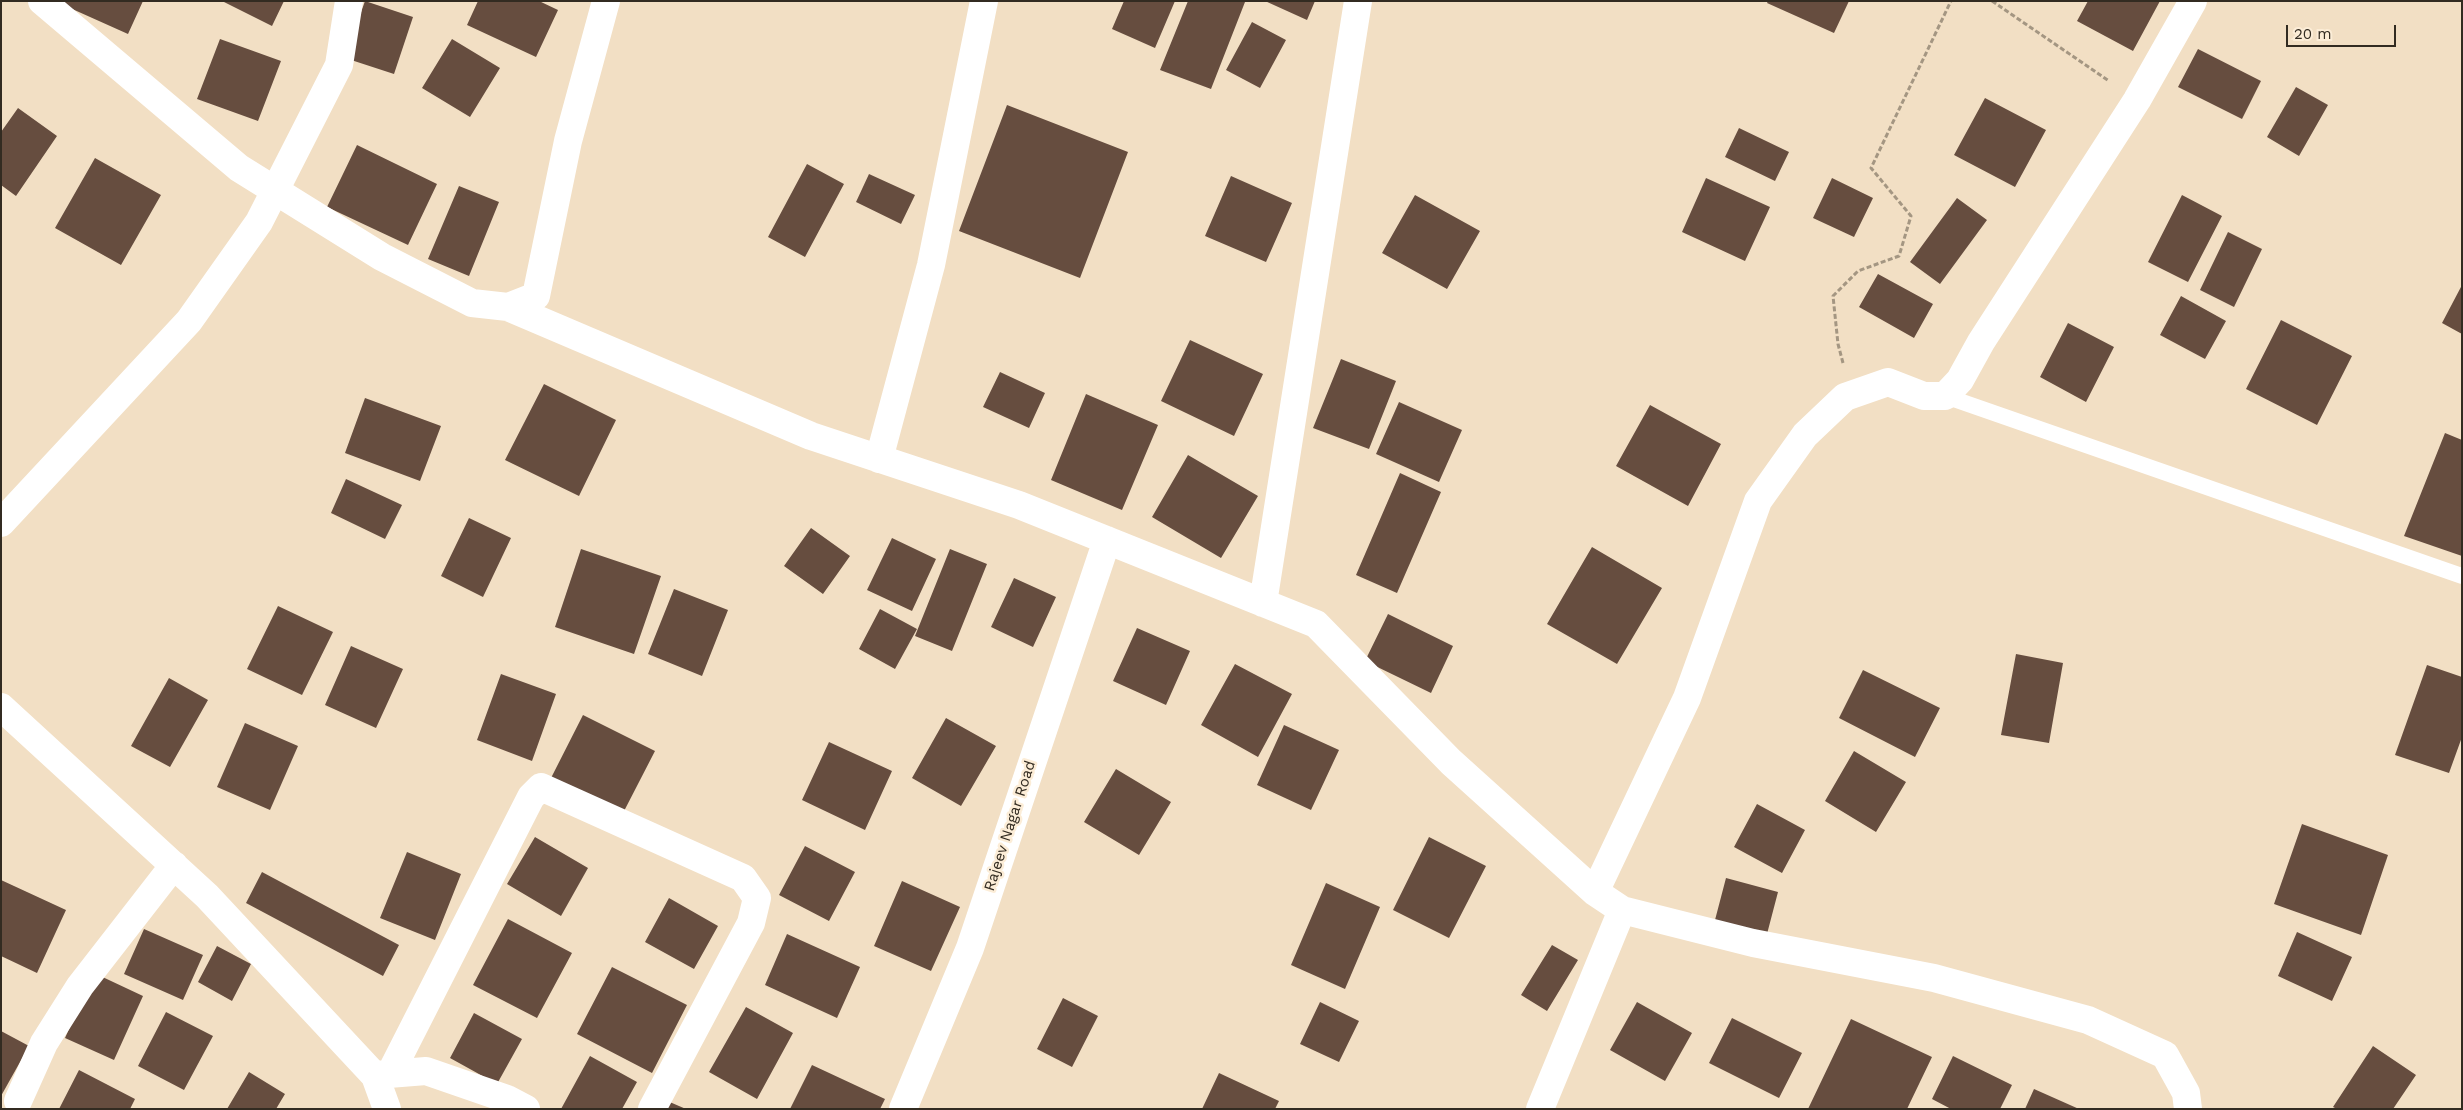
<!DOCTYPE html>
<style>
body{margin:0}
#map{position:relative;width:2463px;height:1110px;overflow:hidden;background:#f2dfc4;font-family:"Work Sans",sans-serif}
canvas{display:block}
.frame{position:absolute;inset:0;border:2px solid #322b21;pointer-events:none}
.scale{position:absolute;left:2286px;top:25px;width:110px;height:22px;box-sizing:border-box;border:2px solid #322b21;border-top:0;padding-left:6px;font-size:15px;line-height:18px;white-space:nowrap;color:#322b21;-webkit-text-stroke:4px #fcedd7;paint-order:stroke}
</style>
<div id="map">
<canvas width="2463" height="1110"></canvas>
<div class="frame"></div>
<div class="scale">20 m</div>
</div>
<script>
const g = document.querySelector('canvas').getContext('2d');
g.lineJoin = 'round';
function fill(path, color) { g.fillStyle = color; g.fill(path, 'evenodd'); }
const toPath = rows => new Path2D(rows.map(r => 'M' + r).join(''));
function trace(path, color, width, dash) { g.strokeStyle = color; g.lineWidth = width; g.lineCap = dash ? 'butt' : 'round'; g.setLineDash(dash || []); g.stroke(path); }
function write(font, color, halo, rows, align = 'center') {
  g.font = font + ' "Work Sans",sans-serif'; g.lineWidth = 5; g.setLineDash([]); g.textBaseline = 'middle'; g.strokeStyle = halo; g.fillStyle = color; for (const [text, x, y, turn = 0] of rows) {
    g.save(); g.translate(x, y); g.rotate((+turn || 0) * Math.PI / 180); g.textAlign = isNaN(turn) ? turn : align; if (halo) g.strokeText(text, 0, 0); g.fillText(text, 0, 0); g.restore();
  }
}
fill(toPath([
 [63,1,143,1,128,34,61,4],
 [222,1,284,1,272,26],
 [365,1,413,17,394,74,345,58],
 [478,1,539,1,558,10,536,57,467,25],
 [1124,1,1175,1,1155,48,1112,29],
 [1188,1,1245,2,1211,89,1160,70],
 [1265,1,1315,1,1307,20],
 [1768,1,1849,1,1834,33,1767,3],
 [2088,1,2160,1,2133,51,2077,21],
 [1252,22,1286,40,1260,88,1226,70],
 [220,39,281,61,258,121,197,99],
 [452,39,500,68,470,117,422,88],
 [2198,49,2261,81,2242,119,2178,87],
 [2296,87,2328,105,2299,156,2267,137],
 [1985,98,2046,130,2015,187,1954,155],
 [1007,105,1128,152,1080,278,959,231],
 [18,108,57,136,16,196,1,185,1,132],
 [1739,128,1789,152,1775,181,1725,157],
 [357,145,437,184,408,245,327,207],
 [95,158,161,195,121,265,55,228],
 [807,164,844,184,805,257,768,237],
 [869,174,915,195,901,224,856,202],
 [1231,176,1292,203,1266,262,1205,236],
 [1706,178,1770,207,1745,261,1682,232],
 [1832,178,1873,198,1854,237,1813,218],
 [459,186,499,202,469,276,428,259],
 [1415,195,1480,231,1447,289,1382,253],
 [2182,195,2222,216,2188,282,2148,262],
 [1957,198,1987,220,1940,284,1910,262],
 [2228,232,2262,249,2234,307,2200,290],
 [1878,274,1933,304,1914,338,1859,307],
 [2462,285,2462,334,2442,323],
 [2181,296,2226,321,2205,359,2160,335],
 [2281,320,2352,356,2317,425,2246,389],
 [2068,323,2114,347,2086,402,2040,377],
 [1190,340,1263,374,1234,436,1161,401],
 [1341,359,1396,381,1369,449,1313,428],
 [1000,372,1045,393,1029,428,983,407],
 [544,384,616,420,579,496,505,460],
 [1086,394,1158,425,1122,510,1051,480],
 [365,398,441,426,420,481,345,453],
 [1399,402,1462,430,1439,482,1376,454],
 [1650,405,1721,444,1688,506,1616,466],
 [2445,433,2462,440,2462,556,2404,536],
 [1188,455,1258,496,1221,558,1152,517],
 [1400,473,1441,492,1397,593,1356,575],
 [346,479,402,505,385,539,331,513],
 [469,518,511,538,483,597,441,576],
 [811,528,850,556,823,594,784,566],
 [892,538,936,559,912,611,867,590],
 [1592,547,1662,588,1617,664,1547,624],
 [581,549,661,576,634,654,555,627],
 [950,549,987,564,952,651,915,636],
 [1014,578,1056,597,1033,647,991,627],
 [674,589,728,610,702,676,648,654],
 [278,606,333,632,302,695,247,669],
 [880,609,917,629,895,669,859,649],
 [1388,614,1453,646,1431,693,1365,661],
 [1137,628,1190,651,1166,705,1113,681],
 [351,646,403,669,376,728,325,705],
 [2016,654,2063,663,2049,743,2001,735],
 [1235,664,1292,694,1258,757,1201,725],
 [2427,665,2462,677,2462,737,2449,773,2395,755],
 [1863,670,1940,708,1915,757,1839,718],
 [501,674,556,694,532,761,477,740],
 [169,678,208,700,170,767,131,746],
 [583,715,655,751,622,815,551,778],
 [946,718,996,746,961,806,912,778],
 [245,723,298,746,270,810,217,787],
 [1284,725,1339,750,1311,810,1257,785],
 [829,742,892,771,865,830,802,800],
 [1854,751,1906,782,1876,832,1825,801],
 [1116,769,1171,802,1139,855,1084,822],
 [1757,804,1805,830,1782,873,1734,847],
 [2302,824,2388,855,2361,935,2274,904],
 [535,837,588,868,561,916,507,884],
 [1429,837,1486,866,1449,938,1393,910],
 [805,846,855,872,829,921,779,895],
 [407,852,461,874,435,940,380,918],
 [262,872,399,945,383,976,246,903],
 [1726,878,1778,892,1767,934,1715,920],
 [1,880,66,910,37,973,1,956],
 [902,881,960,907,931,971,874,946],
 [1326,883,1380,907,1345,989,1291,965],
 [669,898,718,926,694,969,645,942],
 [508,919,572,953,537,1018,473,985],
 [144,929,203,955,183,1000,124,974],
 [2297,932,2352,957,2332,1001,2278,976],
 [787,934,860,967,837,1018,765,985],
 [1552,945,1578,960,1547,1011,1521,995],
 [217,946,251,964,232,1001,198,982],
 [612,967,687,1005,652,1073,577,1034],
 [94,973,143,996,114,1060,65,1038],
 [1063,998,1098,1016,1072,1067,1037,1049],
 [1320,1002,1359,1021,1339,1062,1300,1044],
 [1637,1002,1692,1033,1665,1081,1610,1050],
 [746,1007,793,1033,757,1099,709,1072],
 [166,1012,213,1036,184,1090,138,1066],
 [474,1013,522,1039,497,1084,450,1058],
 [1732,1018,1802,1053,1779,1098,1709,1063],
 [1851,1019,1932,1057,1907,1109,1808,1109],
 [1,1031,29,1046,1,1096],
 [2373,1046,2416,1075,2393,1109,2337,1109,2333,1107],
 [590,1056,637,1082,622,1109,561,1109],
 [1953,1056,2012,1085,2000,1109,1951,1109,1932,1099],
 [812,1065,885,1099,880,1109,790,1109],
 [79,1070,135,1099,130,1109,59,1109],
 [249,1072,285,1094,276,1109,227,1109],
 [1219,1073,1279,1101,1275,1109,1202,1109],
 [2034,1089,2079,1109,2025,1109],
 [665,1100,686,1109,661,1109]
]), '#664d3f');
trace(toPath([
 [1992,1,2109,81],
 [1843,363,1838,344,1833,296,1858,271,1899,256,1911,216,1871,168,1951,1]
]), '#a49682', 3, [5, 2.5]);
trace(toPath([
 [1945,396,2462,576]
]), '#fff', 16);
trace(toPath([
 [42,1,239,168,382,257,472,303,508,307,536,296,568,141,606,1],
 [508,307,811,436,1019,505,1316,624,1451,762,1595,892,1622,910,1753,943,1934,978,2088,1020,2165,1055,2186,1093,2188,1109],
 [879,459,931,265,984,1],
 [1,523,189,321,259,222,339,65,349,1],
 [1263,603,1358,1],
 [1,707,207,896,375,1076,387,1109],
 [1595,892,1687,698,1758,501,1805,435,1845,397,1888,382,1924,396,1945,396,1960,380,1981,342,2137,100,2193,1],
 [390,1074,531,797,541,787,743,878,757,898,751,923,652,1109],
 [376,1075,426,1071,507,1099,526,1109],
 [18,1101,44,1043,80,986,174,865],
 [903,1109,970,948,1107,540],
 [1540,1109,1622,910]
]), '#fff', 28);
write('15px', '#322b21', '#fcedd7', [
 ["Rajeev Nagar Road",1010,826,-72]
]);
</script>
